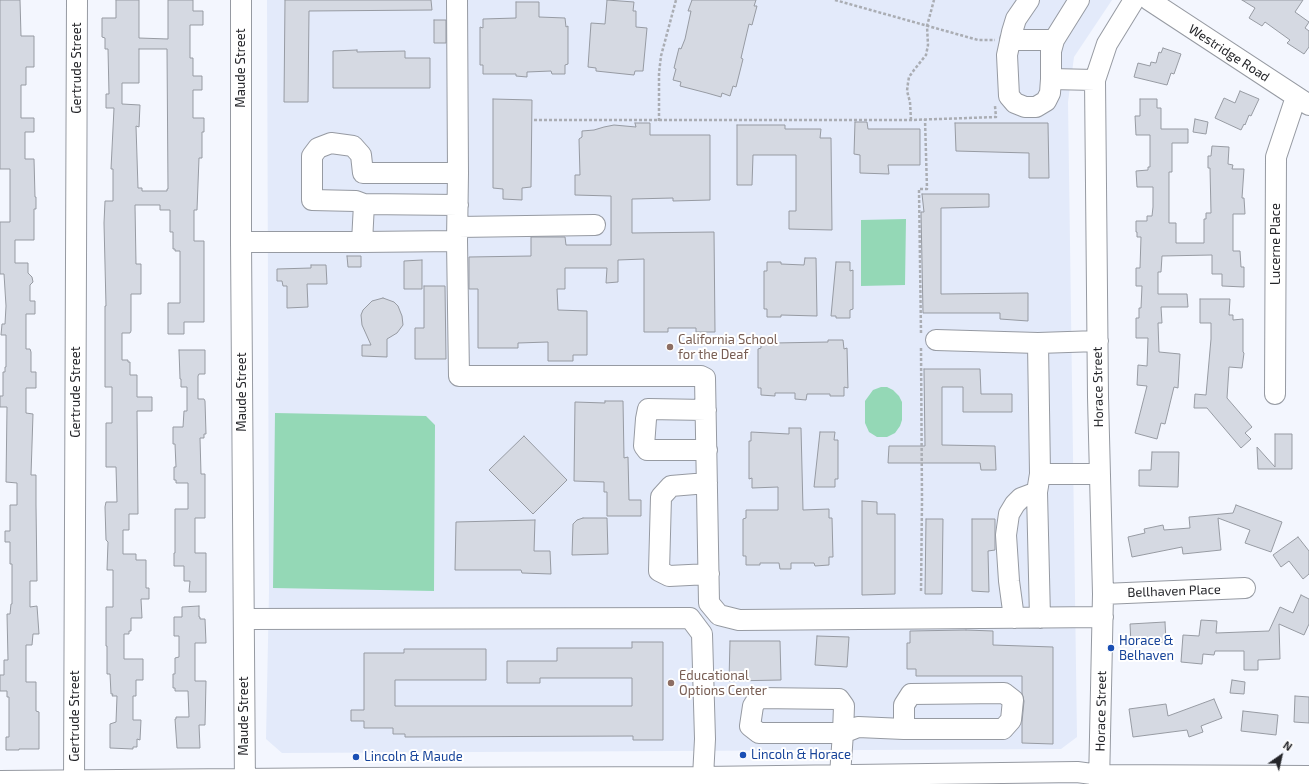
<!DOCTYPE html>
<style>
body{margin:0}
#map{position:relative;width:1309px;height:784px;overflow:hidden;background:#f3f6fe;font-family:"Exo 2",sans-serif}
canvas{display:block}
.north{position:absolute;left:1261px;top:736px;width:40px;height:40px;-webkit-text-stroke:3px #fff;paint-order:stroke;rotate:34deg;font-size:11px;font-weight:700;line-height:16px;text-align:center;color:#242529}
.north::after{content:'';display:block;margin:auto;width:14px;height:18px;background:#242529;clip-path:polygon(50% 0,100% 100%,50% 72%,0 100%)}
</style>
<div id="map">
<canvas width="1309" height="784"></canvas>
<div class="north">N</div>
</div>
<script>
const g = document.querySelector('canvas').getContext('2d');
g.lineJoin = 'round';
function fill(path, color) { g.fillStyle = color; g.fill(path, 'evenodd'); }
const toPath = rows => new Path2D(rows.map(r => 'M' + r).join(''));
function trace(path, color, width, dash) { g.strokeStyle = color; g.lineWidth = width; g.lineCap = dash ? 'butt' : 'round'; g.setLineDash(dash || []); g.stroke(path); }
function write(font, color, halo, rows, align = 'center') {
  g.font = font + ' "Exo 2",sans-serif'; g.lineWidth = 4; g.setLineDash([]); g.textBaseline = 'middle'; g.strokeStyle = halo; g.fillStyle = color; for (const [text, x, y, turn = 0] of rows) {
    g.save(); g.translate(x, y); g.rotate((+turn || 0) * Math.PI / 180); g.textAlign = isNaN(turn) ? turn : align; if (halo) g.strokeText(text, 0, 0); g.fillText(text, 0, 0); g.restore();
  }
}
fill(toPath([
 [267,0,1112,0,1074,57,1068,102,1077,737,1061,749,282,753,266,739,269,592]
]), '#e3eafa');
fill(toPath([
 [906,219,905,285,861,286,861,220],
 [881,387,887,387,893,390,899,396,902,402,902,420,900,426,895,433,887,437,877,437,869,432,865,423,865,401,873,390],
 [275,413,426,416,435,425,434,591,273,588]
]), '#94d8b6');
const building = toPath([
 [0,0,20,0,21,36,34,36,34,67,26,67,26,85,21,85,21,118,34,118,34,132,25,132,25,159,34,159,35,197,36,197,36,209,34,209,34,240,15,240,15,263,28,263,28,273,32,277,33,282,30,285,30,301,35,301,35,314,26,314,26,349,30,349,31,352,31,372,36,372,36,388,26,388,26,413,33,414,31,475,36,475,36,505,37,581,30,581,30,607,37,606,39,634,33,634,32,645,26,645,26,682,36,682,36,711,39,712,39,749,19,749,19,750,6,750,6,737,9,737,9,697,7,697,7,691,0,691,0,675,4,675,4,660,8,660,7,614,10,614,11,604,12,604,12,564,10,564,10,542,5,542,5,531,10,531,10,505,17,505,17,483,6,482,7,407,0,407,0,396,3,396,3,372,5,372,5,367,6,367,6,335,1,335,2,324,5,324,6,306,4,274,0,274,0,222,10,222,10,169,0,169,0,0],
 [116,0,139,0,139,38,168,39,168,0,193,0,193,11,203,11,203,25,190,25,190,58,193,58,193,76,202,76,202,90,193,90,193,118,204,118,204,132,202,132,202,158,199,158,197,210,194,210,194,241,204,241,204,322,184,322,184,334,168,334,168,303,180,303,180,251,175,251,175,249,173,249,173,232,170,232,170,210,160,210,160,205,135,205,136,264,141,264,141,294,131,294,131,331,130,333,122,333,122,360,128,360,128,362,130,362,130,375,137,375,137,397,152,397,152,411,137,411,138,514,129,514,129,530,123,530,123,554,136,554,136,560,146,560,146,588,149,588,149,599,141,599,142,618,131,618,131,631,129,631,129,634,124,634,124,659,143,659,143,680,136,680,136,696,133,696,133,720,141,720,140,740,137,739,137,747,133,747,133,749,110,748,110,724,116,722,117,696,112,696,113,694,111,694,110,674,107,674,107,646,106,646,106,607,113,607,113,570,107,570,108,542,106,540,105,507,106,502,117,502,116,467,106,467,106,423,112,423,112,387,105,387,105,306,106,306,104,223,105,201,113,201,113,169,111,169,114,108,106,108,106,94,109,94,108,49,105,49,105,38,102,37,102,18,116,18,116,0],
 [139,49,167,49,168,189,167,189,167,191,142,191,142,188,138,188,136,126,139,127,140,105,122,104,122,83,139,83,139,49],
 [285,0,431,0,432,10,309,11,308,102,284,102,285,0],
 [607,0,634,2,633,11,636,11,636,27,647,28,643,71,635,71,634,75,596,71,596,68,588,67,591,23,605,24,607,0],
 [692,0,756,0,754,6,757,6,752,25,749,24,741,58,743,59,736,87,733,86,730,96,722,93,721,97,707,93,680,86,681,82,673,80,676,69,674,68,679,48,681,49,685,39,691,11,688,11,692,0],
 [1242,0,1303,0,1295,12,1309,22,1305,28,1309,31,1309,47,1304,54,1287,43,1290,40,1265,22,1262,26,1249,18,1255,8,1242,0],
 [516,2,539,2,539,17,565,18,566,27,568,26,568,64,565,65,565,74,552,74,551,71,527,72,527,77,516,76,516,74,483,74,483,65,480,65,480,27,483,28,483,19,516,18,516,2],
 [434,20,446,20,446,43,434,43,434,20],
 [1163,48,1181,54,1174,74,1171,73,1167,85,1134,77,1138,63,1150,66,1151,62,1156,63,1159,52,1161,53,1163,48],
 [357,50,357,52,405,51,405,58,430,58,430,88,333,88,333,51,357,50],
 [1240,91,1259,99,1251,116,1249,115,1245,125,1244,124,1241,130,1215,118,1224,98,1235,103,1240,91],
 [493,99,532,100,531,187,522,188,522,200,503,199,503,189,493,188,493,99],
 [1140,99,1157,99,1157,108,1161,108,1161,129,1188,129,1188,143,1172,143,1172,172,1169,172,1169,223,1176,223,1176,243,1204,243,1204,219,1206,219,1206,213,1211,213,1210,168,1208,168,1208,156,1211,156,1212,146,1229,147,1228,164,1233,165,1232,169,1244,169,1242,198,1244,198,1245,214,1233,214,1233,251,1240,251,1241,267,1244,267,1244,287,1222,286,1222,274,1212,274,1212,255,1162,256,1161,272,1158,272,1158,294,1187,294,1188,307,1161,307,1162,323,1158,323,1159,352,1180,354,1178,388,1174,387,1165,424,1161,423,1157,439,1135,433,1147,386,1137,385,1138,365,1147,366,1148,338,1136,338,1136,318,1139,318,1139,308,1141,308,1142,286,1136,286,1136,268,1140,268,1141,237,1137,237,1137,232,1136,232,1136,221,1147,221,1147,216,1152,216,1153,207,1153,187,1137,187,1136,171,1148,170,1148,167,1150,167,1150,135,1136,135,1135,116,1140,116,1140,99],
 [1195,119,1208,122,1206,134,1193,132,1195,119],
 [855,122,867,122,868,129,920,129,920,165,888,165,889,174,860,173,860,155,854,154,855,122],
 [635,123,650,123,650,135,710,135,710,200,673,201,673,198,632,199,632,233,714,232,715,332,696,332,696,328,668,328,668,332,644,332,644,259,618,260,618,282,606,283,607,268,565,268,565,289,557,289,558,310,587,311,587,355,573,355,573,361,548,361,548,342,518,343,518,348,478,348,478,289,469,289,469,257,531,256,531,237,565,237,566,245,611,245,611,196,575,195,575,175,580,175,579,139,582,137,582,131,594,130,604,127,614,125,636,127,635,123],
 [955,123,1048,123,1049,178,1029,178,1029,153,956,151,955,123],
 [737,125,785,125,785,129,821,129,820,138,831,138,832,230,789,229,789,211,796,211,796,155,753,155,752,185,737,185,737,125],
 [922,194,989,194,989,207,941,208,941,294,1028,293,1028,321,1000,319,1000,313,923,313,921,212,924,212,922,194],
 [347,256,361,256,361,267,348,267,347,256],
 [805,258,816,258,817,316,781,315,781,317,767,317,767,309,764,309,764,271,767,271,767,262,781,262,781,264,804,265,805,258],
 [422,260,422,289,404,289,404,261,422,260],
 [836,262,850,262,850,271,853,270,853,309,850,310,850,318,836,318,836,316,831,316,836,262],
 [311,265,326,265,327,284,307,284,308,307,287,308,287,286,283,286,282,281,277,281,277,269,311,268,311,265],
 [424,286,445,286,446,359,415,359,415,328,424,328,424,286],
 [383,298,394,302,398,306,402,316,403,325,397,333,387,339,387,357,362,356,362,345,371,345,362,325,361,315,363,310,372,301,383,298],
 [1200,299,1230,299,1229,315,1233,315,1233,320,1243,319,1243,352,1244,353,1242,368,1229,367,1227,398,1252,427,1245,433,1251,439,1241,448,1207,408,1194,408,1195,394,1206,395,1211,339,1211,323,1200,323,1200,299],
 [761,340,775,340,775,343,828,342,828,340,843,340,844,349,847,348,848,388,844,387,844,396,830,396,830,394,807,394,806,400,795,399,795,393,775,393,775,396,761,395,761,388,758,388,758,349,761,348,761,340],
 [179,350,205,350,205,374,199,374,198,376,198,399,204,399,205,401,206,434,204,434,204,438,200,438,201,474,205,474,205,518,195,518,195,553,206,553,206,592,189,592,190,581,184,581,184,566,174,566,174,553,175,553,175,509,188,509,188,483,176,483,176,480,174,480,174,467,176,467,175,444,173,444,173,427,183,427,184,411,187,411,187,387,181,387,181,379,180,379,179,350],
 [924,369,980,369,981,394,1012,394,1012,412,963,412,963,387,942,387,942,445,995,446,996,470,981,470,980,463,888,463,889,446,925,446,924,369],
 [605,401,623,401,624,458,628,457,629,500,641,500,641,516,607,516,607,492,604,492,604,482,574,481,575,402,605,403,605,401],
 [789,428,801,428,803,510,829,509,829,518,832,518,833,557,829,557,829,565,815,566,814,563,791,563,791,569,780,569,779,563,760,563,760,565,746,565,746,556,743,556,743,519,746,518,746,510,778,510,778,487,752,488,752,478,749,479,749,441,751,441,751,432,789,434,789,428],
 [820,432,835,432,834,440,838,440,838,479,835,479,835,487,814,487,820,432],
 [1275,434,1292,434,1292,469,1258,469,1257,447,1275,467,1275,434],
 [524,436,567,480,533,514,489,470,524,436],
 [1152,452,1179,452,1178,487,1139,486,1139,470,1151,470,1152,452],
 [862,501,877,502,877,514,895,514,895,594,862,595,862,501],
 [1236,505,1282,522,1271,552,1245,543,1250,530,1218,518,1221,550,1183,554,1182,547,1132,557,1128,537,1145,533,1144,529,1163,525,1164,530,1190,528,1189,517,1233,513,1236,505],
 [583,518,607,518,608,554,572,555,573,524,577,520,583,518],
 [926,519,943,519,942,594,925,594,926,519],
 [972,519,995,519,995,550,988,551,989,592,972,591,972,519],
 [535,520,534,551,550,551,551,574,522,573,521,570,455,570,456,522,535,520],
 [1298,537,1309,551,1309,574,1303,579,1289,561,1281,567,1273,555,1298,537],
 [1301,595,1309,599,1309,624,1304,635,1279,624,1280,659,1258,660,1258,670,1244,670,1244,651,1215,651,1214,655,1203,654,1202,664,1181,662,1183,635,1199,636,1201,620,1217,621,1216,633,1269,631,1280,607,1293,613,1301,595],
 [199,606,199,617,200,617,200,619,205,619,206,643,195,643,195,681,206,681,205,725,199,725,200,748,177,748,175,719,176,719,176,717,189,717,188,691,175,691,175,688,173,688,173,674,175,674,175,658,179,657,179,636,174,636,174,617,182,617,182,607,199,606],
 [1165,622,1166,642,1131,644,1130,624,1165,622],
 [966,630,993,631,993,645,1053,647,1053,744,1022,743,1022,722,1024,701,1022,693,1022,676,916,676,916,669,907,669,907,643,910,643,910,631,966,630],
 [817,636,849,637,847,667,815,665,817,636],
 [730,641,780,641,781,680,729,681,730,641],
 [632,642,663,642,663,740,633,740,633,736,405,737,405,734,393,734,393,728,364,728,364,721,351,721,351,710,364,710,364,653,404,653,404,649,486,649,486,680,395,680,395,706,632,706,632,678,540,678,540,683,507,683,507,661,557,661,557,648,632,648,632,642],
 [1232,680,1245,682,1244,694,1230,693,1232,680],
 [1295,696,1309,697,1309,723,1294,722,1295,696],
 [1214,699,1222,718,1201,726,1203,732,1189,737,1187,730,1133,737,1129,709,1166,704,1168,716,1214,699],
 [1243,711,1278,715,1276,735,1241,731,1243,711]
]);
fill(building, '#d5d9e2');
trace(building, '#979ba3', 1);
const minor = toPath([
 [241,0,241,242,245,784],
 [457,0,458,173],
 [1029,0,1016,19,1012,32,1007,55,1009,96,1015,103,1025,107,1036,107,1046,101,1050,93,1051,79,1095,80],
 [1149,0,1309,105],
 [1010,40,1054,40],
 [1051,79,1051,51,1054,40,1079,0],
 [364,204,458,205],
 [458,227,595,225],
 [457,241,459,376,701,376,705,378,709,603,719,615,739,620,1103,617],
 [241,242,362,242,457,241,458,173,363,173,361,155,353,146,331,143,318,148,312,156,312,200,356,201,364,204,362,242],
 [936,340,1038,343,1098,341],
 [1038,343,1040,474,1037,492,1040,618],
 [1275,394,1276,157,1296,97],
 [706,410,648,409,646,419,644,446,647,450,707,450],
 [1040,474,1100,474],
 [707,483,671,486,661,497,659,571,669,576,709,574],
 [1103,594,1245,588],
 [1014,618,1009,581,1006,535,1009,514,1015,504,1021,498,1037,492],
 [244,619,690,618,702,634,705,739,703,777,699,784],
 [840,775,843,733,844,706,839,699,758,698,753,706,750,726,759,733,843,733,858,727,904,729,1003,729,1011,720,1013,700,1004,693,911,694,904,705,904,729],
 [0,781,358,778,703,777,1077,772,1099,775,1309,776],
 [74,784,77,0],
 [1099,784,1103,594,1098,397,1095,80,1107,44,1134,0]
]);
trace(minor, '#969aa2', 22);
trace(toPath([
 [835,0,978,40,995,40],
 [534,120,911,120,996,117,995,106],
 [911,120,910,102,907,91,908,83,909,77,914,70,926,55,928,45,927,26,934,0],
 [659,121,659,73,661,56,676,0],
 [921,333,919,189,927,189,925,119],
 [921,348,922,501,921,592]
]), '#aaadb3', 2.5, [3, 2]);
trace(minor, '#fff', 20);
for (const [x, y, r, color] of [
 [670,347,4,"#8d6e63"],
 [1111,648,4,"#1a4fb4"],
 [671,683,4,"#8d6e63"],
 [743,755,4,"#1a4fb4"],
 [356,757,4,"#1a4fb4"]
]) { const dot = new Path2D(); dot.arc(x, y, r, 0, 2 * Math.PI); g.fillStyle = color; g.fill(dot); trace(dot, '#fff', 1.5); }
write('13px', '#242529', '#fff', [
 ["Westridge Road",1229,53,33],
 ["Gertrude Street",77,68,-90],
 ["Maude Street",241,68,-90],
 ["Lucerne Place",1276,244,-90],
 ["Horace Street",1098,387,-91],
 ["Gertrude Street",76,392,-90],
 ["Maude Street",242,392,-90],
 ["Bellhaven Place",1174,591,-2],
 ["Horace Street",1101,711,-89],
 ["Gertrude Street",75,716,-90],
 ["Maude Street",244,716,-90]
]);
write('13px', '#785e54', '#fff', [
 ["California School",678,340],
 ["for the Deaf",678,355],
 ["Educational",679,676],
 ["Options Center",679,691]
], 'left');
write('13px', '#164399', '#fff', [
 ["Horace &",1119,641],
 ["Belhaven",1119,656],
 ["Lincoln & Horace",751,755],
 ["Lincoln & Maude",364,757]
], 'left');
</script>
